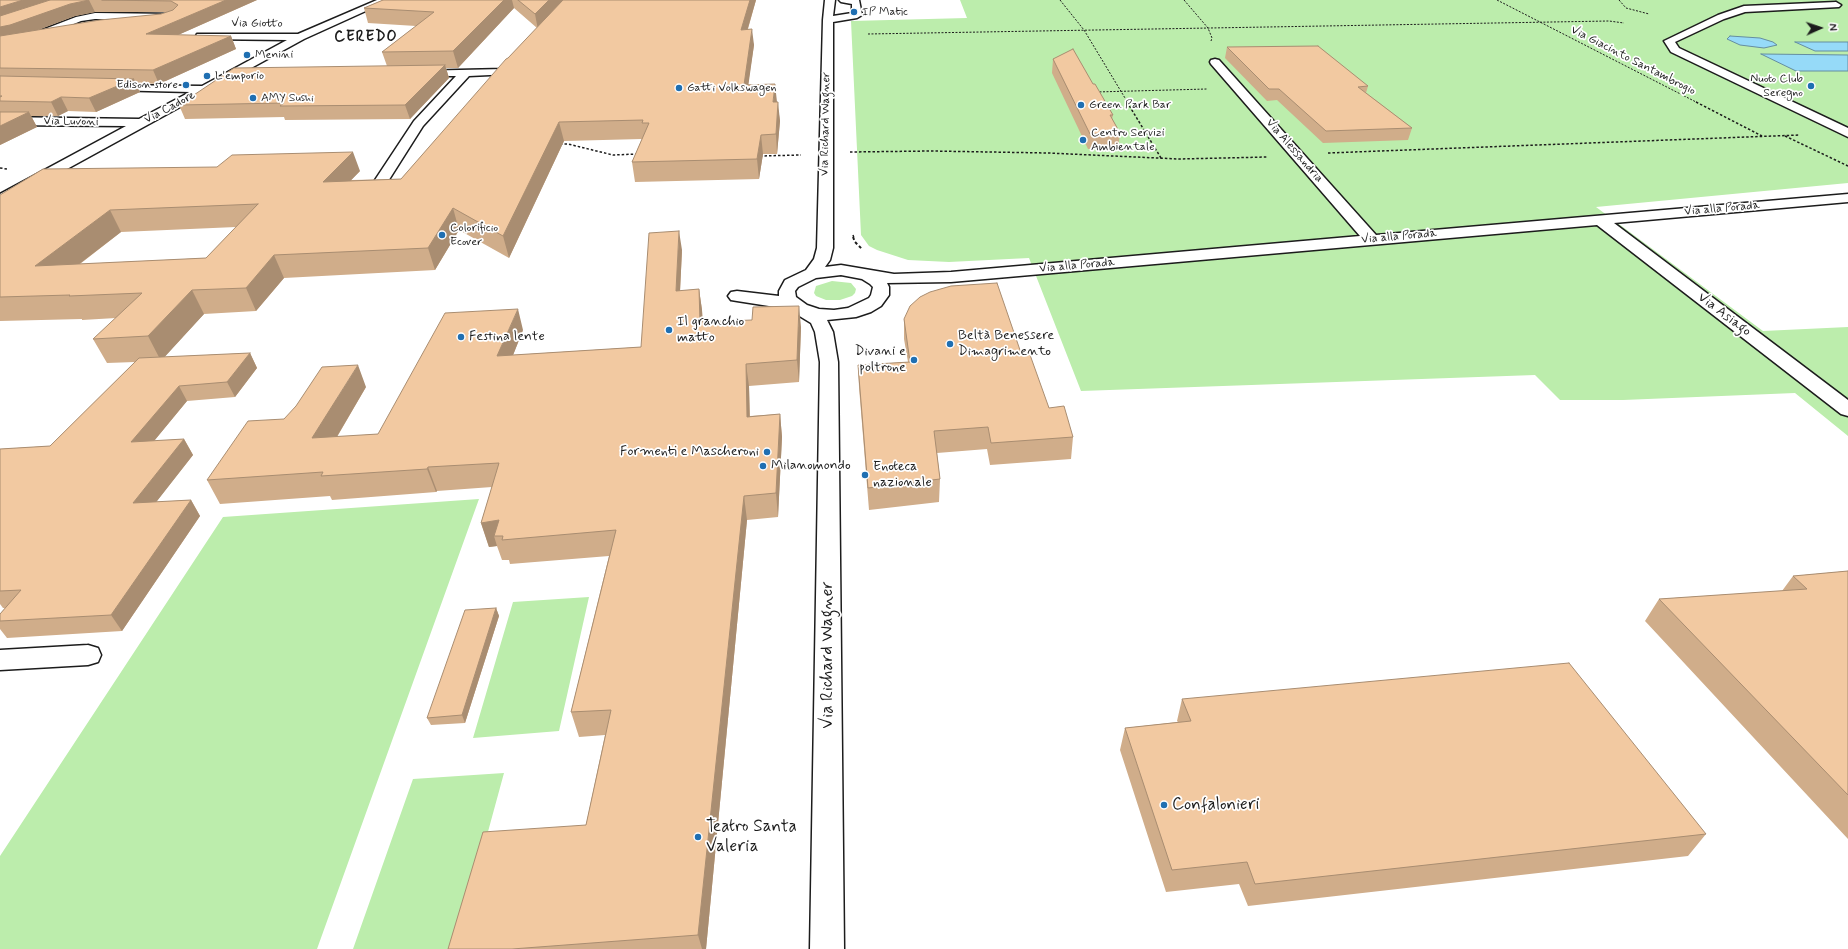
<!DOCTYPE html>
<meta charset="utf-8">
<style>
body{margin:0}
#map{position:relative;width:1848px;height:949px;overflow:hidden;background:#fff;font-family:Mynerve,sans-serif}
canvas{display:block}
.north{position:absolute;left:1800px;top:8px;width:40px;height:40px;-webkit-text-stroke:3px #fff;paint-order:stroke;rotate:87deg;font-size:11px;font-weight:700;line-height:16px;text-align:center;color:#1c1c1c}
.north::after{content:'';display:block;margin:auto;width:14px;height:18px;background:#1c1c1c;clip-path:polygon(50% 0,100% 100%,50% 72%,0 100%)}
</style>
<div id="map">
<canvas width="1848" height="949"></canvas>
<div class="north">N</div>
</div>
<script>
const g = document.querySelector('canvas').getContext('2d');
g.lineJoin = 'round';
function fill(path, color) { g.fillStyle = color; g.fill(path, 'evenodd'); }
const toPath = rows => new Path2D(rows.map(r => 'M' + r).join(''));
function trace(path, color, width, dash) { g.strokeStyle = color; g.lineWidth = width; g.lineCap = dash ? 'butt' : 'round'; g.setLineDash(dash || []); g.stroke(path); }
function write(font, color, halo, rows, align = 'center') {
  g.font = font + ' Mynerve,sans-serif'; g.lineWidth = 3.5; g.setLineDash([]); g.textBaseline = 'middle'; g.strokeStyle = halo; g.fillStyle = color; for (const [text, x, y, turn = 0] of rows) {
    g.save(); g.translate(x, y); g.rotate((+turn || 0) * Math.PI / 180); g.textAlign = isNaN(turn) ? turn : align; if (halo) g.strokeText(text, 0, 0); g.fillText(text, 0, 0); g.restore();
  }
}
fill(toPath([
 [960,0,1848,0,1848,183,1596,207,1763,331,1848,327,1848,436,1795,393,1623,400,1560,400,1535,375,1081,391,1029,258,949,262,908,260,877,250,869,246,861,235,851,21,967,18],
 [832,281,851,283,856,289,855,293,852,296,840,300,826,300,816,296,814,293,816,286],
 [479,499,317,949,0,949,0,856,223,517],
 [589,597,559,731,473,738,513,602],
 [504,773,456,949,353,949,413,779]
]), '#bcedac');
const water = toPath([
 [1730,36,1760,38,1773,42,1777,45,1764,48,1740,45,1727,39,1730,36],
 [1795,42,1848,42,1848,51,1815,51,1795,42],
 [1761,54,1848,55,1848,71,1796,71,1761,54]
]);
fill(water, '#96daf8');
trace(water, '#658ea0', 1);
const minor = toPath([
 [377,0,390,0,304,39,5,203,0,204,0,194,126,126,0,125,0,117,139,119,190,92,107,90,103,89,101,87,103,85,202,86,287,40,201,39,197,38,196,36,197,34,298,34,377,0],
 [825,0,835,0,833,16,852,13,852,4,841,2,839,0,859,0,862,15,857,18,833,22,833,248,830,260,825,267,841,265,894,274,951,272,1360,236,1211,64,1210,62,1211,60,1215,59,1219,60,1376,235,1848,194,1848,202,1614,223,1848,400,1848,416,1841,414,1597,225,951,282,887,283,889,287,889,295,881,306,871,312,856,317,827,320,833,332,838,362,844,949,810,949,820,362,815,332,811,323,788,309,737,301,731,300,728,296,731,292,737,291,779,296,779,291,785,280,806,270,814,259,817,248,823,20,825,0],
 [841,275,862,279,870,284,873,287,871,295,869,298,848,308,834,310,819,309,807,305,796,297,795,291,798,287,816,278,841,275],
 [1836,2,1841,5,1839,7,1745,12,1724,19,1675,42,1679,48,1848,128,1848,137,1671,52,1664,41,1718,15,1744,6,1836,2],
 [95,13,175,14,180,17,175,20,95,19,81,21,37,39,33,40,28,37,29,35,76,17,95,13],
 [518,57,523,60,511,74,469,76,423,126,385,186,375,186,373,183,414,121,456,76,418,76,414,75,412,73,414,71,504,69,514,58,518,57],
 [88,645,98,648,101,655,98,662,88,665,0,670,0,650,88,645]
]);
trace(minor, '#1c1c1c', 3);
trace(toPath([
 [1060,0,1084,30,1128,103],
 [1184,0,1208,28,1212,38,1211,41],
 [1497,0,1698,103],
 [1619,0,1626,8,1649,14],
 [868,34,1609,21,1624,23],
 [1096,92,1207,89]
]), '#1c1c1c', 1, [2, 1.5]);
trace(toPath([
 [1127,102,1161,158],
 [1696,102,1762,136],
 [1785,136,1848,166],
 [560,144,568,144,613,155,638,154],
 [850,152,931,151,1048,153,1179,159,1267,157],
 [1328,153,1799,135],
 [760,156,801,155],
 [0,168,7,169],
 [853,235,854,238]
]), '#1c1c1c', 1.5, [2.5, 2]);
trace(toPath([
 [853,237,855,242,862,249]
]), '#1c1c1c', 2, [3, 2.5]);
fill(minor, '#fff');
fill(toPath([
 [0,0,257,0,178,35,231,36,236,49,159,84,136,83,140,92,96,112,68,111,58,116,31,116,37,127,0,145],
 [95,12,167,12,161,14,37,30,75,16],
 [383,0,756,0,748,29,754,45,748,84,777,102,780,121,777,154,763,154,759,179,635,182,632,162,642,139,564,141,509,258,459,230,435,270,284,278,256,311,204,314,164,357,250,353,257,368,235,397,187,401,154,441,184,439,193,455,156,502,191,500,200,516,122,631,7,638,0,629,0,614,5,608,3,608,0,604,0,449,50,446,135,362,107,363,93,339,116,318,82,320,82,319,0,321,0,195,360,171,351,180,401,179,508,58,537,28,514,8,458,68,446,68,449,78,410,119,285,120,284,117,185,119,179,105,387,66,382,52,416,26,368,23,364,8],
 [236,227,206,258,80,264,121,232],
 [1227,47,1368,86,1366,93,1412,128,1408,140,1323,143,1277,100,1267,101,1225,58],
 [1053,59,1093,84,1113,115,1112,119,1120,133,1118,149,1088,149,1052,73],
 [682,250,680,291,699,289,702,310,703,322,801,327,799,382,749,386,750,416,780,414,782,437,778,517,747,520,706,949,448,949,586,825,605,735,579,737,571,712,609,556,510,564,509,560,502,560,497,546,489,547,481,523,492,487,437,491,436,492,332,500,330,496,220,504,207,480,284,419,366,387,337,437,378,434,523,330,513,355,641,347],
 [904,319,1021,353,1049,408,1073,437,1071,459,990,465,987,449,937,453,940,479,939,502,869,510,859,387,858,365,908,362,904,339],
 [1848,571,1848,839,1645,621,1659,599,1782,591,1793,576],
 [496,608,499,616,465,723,431,725,427,718],
 [1182,699,1706,834,1688,856,1248,906,1239,884,1166,892,1120,750,1125,728,1178,722,1177,721]
]), '#d0ad8a');
fill(toPath([
 [23,0,63,0,0,21,0,7],
 [89,0,95,12,75,16,17,38,0,40,0,27,70,4],
 [226,0,257,0,151,47,146,34],
 [504,0,512,0,514,8,458,68,453,51],
 [549,0,566,0,538,30,535,14],
 [750,0,756,0,743,45,741,30],
 [752,29,754,45,746,102,744,85],
 [231,36,236,49,159,84,153,70],
 [445,65,449,78,410,119,405,105],
 [134,79,140,92,96,112,89,98],
 [775,84,777,102,775,121,773,102],
 [61,97,68,111,58,116,51,102],
 [778,102,780,121,777,154,776,134],
 [29,112,37,127,0,145,0,126],
 [559,122,564,141,509,258,503,236],
 [761,135,763,154,759,179,757,159],
 [353,152,360,171,330,202,323,182],
 [453,208,459,230,435,270,428,248],
 [110,210,121,232,48,288,35,266],
 [679,231,682,250,679,312,676,291],
 [274,255,284,278,256,311,246,288],
 [699,289,702,310,703,344,700,322],
 [192,290,204,314,161,361,148,336],
 [799,306,801,327,799,382,797,360],
 [518,309,523,330,504,378,497,356],
 [250,353,257,368,235,397,227,382],
 [746,364,749,386,750,439,747,417],
 [358,365,366,387,322,462,312,438],
 [179,386,187,401,140,458,131,442],
 [780,414,782,437,778,517,776,493],
 [184,439,193,455,143,519,133,503],
 [428,467,437,491,436,492,427,469],
 [744,496,747,520,706,949,702,949,698,935],
 [191,500,200,516,122,631,111,615],
 [499,520,503,536,494,536,497,546,489,547,481,523],
 [496,608,499,616,465,723,462,715]
]), '#a98d71');
const building = toPath([
 [0,0,23,0,0,7,0,0],
 [50,0,89,0,70,4,10,25,0,27,0,16,50,0],
 [102,0,226,0,146,34,231,36,153,70,0,68,0,36,100,20,161,14,173,10,178,5,171,1,102,0],
 [383,0,504,0,453,51,382,52,434,12,364,8,383,0],
 [518,0,549,0,535,14,518,0],
 [563,0,750,0,741,30,752,29,744,85,775,84,773,102,778,102,776,134,761,135,757,159,632,162,649,123,642,123,643,120,559,122,503,236,453,208,428,248,274,255,246,288,192,290,148,336,93,339,142,293,69,296,70,295,0,297,0,195,43,169,217,167,232,155,353,152,323,182,401,179,506,59,508,58,563,0],
 [258,204,206,258,35,266,110,210,258,204],
 [1318,46,1368,86,1358,87,1412,128,1326,131,1279,89,1269,89,1227,47,1318,46],
 [1073,49,1093,84,1095,84,1113,115,1110,115,1120,133,1090,134,1053,59,1073,49],
 [445,65,405,105,280,106,284,103,179,105,234,68,445,65],
 [0,76,134,79,89,98,61,97,51,102,0,101,0,97,2,96,0,96,0,76],
 [0,112,29,112,0,126,0,112],
 [679,231,676,291,699,289,700,322,752,320,753,307,799,306,797,360,746,364,747,417,780,414,776,493,744,496,698,935,512,949,448,949,483,832,586,825,611,710,571,712,616,530,502,540,503,536,494,536,499,520,481,523,499,463,428,467,427,469,321,476,323,472,207,480,248,421,284,419,296,406,322,367,358,365,312,438,378,434,445,313,518,309,497,356,641,347,649,233,679,231],
 [997,283,1021,353,1029,352,1049,408,1064,406,1073,437,991,443,988,427,934,431,940,479,868,488,858,365,910,362,904,319,910,306,920,297,930,292,951,286,997,283],
 [250,353,227,382,179,386,131,442,184,439,133,503,191,500,111,615,0,621,0,614,21,590,0,591,0,449,50,446,139,358,250,353],
 [1848,571,1848,795,1659,599,1807,589,1793,576,1848,571],
 [496,608,462,715,427,718,465,610,496,608],
 [1569,663,1706,834,1255,884,1247,862,1172,870,1125,728,1191,721,1182,699,1569,663]
]);
fill(building, '#f2c9a1');
trace(building, '#a98d71', 1);
for (const [x, y, r, color] of [
 [854,12,4,"#1f6fb2"],
 [247,55,4,"#1f6fb2"],
 [207,76,4,"#1f6fb2"],
 [186,85,4,"#1f6fb2"],
 [1811,86,4,"#1f6fb2"],
 [679,88,4,"#1f6fb2"],
 [253,98,4,"#1f6fb2"],
 [1081,105,4,"#1f6fb2"],
 [1083,140,4,"#1f6fb2"],
 [442,235,4,"#1f6fb2"],
 [669,330,4,"#1f6fb2"],
 [461,337,4,"#1f6fb2"],
 [950,344,4,"#1f6fb2"],
 [914,360,4,"#1f6fb2"],
 [767,452,4,"#1f6fb2"],
 [763,466,4,"#1f6fb2"],
 [865,475,4,"#1f6fb2"],
 [1164,805,4,"#1f6fb2"],
 [698,837,4,"#1f6fb2"]
]) { const dot = new Path2D(); dot.arc(x, y, r, 0, 2 * Math.PI); g.fillStyle = color; g.fill(dot); trace(dot, '#fff', 1.5); }
write('12px', '#1c1c1c', '#fff', [
 ["IP Matic",862,12],
 ["Menini",255,55],
 ["L'emporio",215,76],
 ["Nuoto Club",1803,79,"right"],
 ["Seregno",1803,93,"right"],
 ["Edison store",178,85,"right"],
 ["Gatti Volkswagen",687,88],
 ["AMY Sushi",261,98],
 ["Green Park Bar",1089,105],
 ["Centro Servizi",1091,133],
 ["Ambientale",1091,147],
 ["Colorificio",450,228],
 ["Ecover",450,242]
], 'left');
write('12px', '#1c1c1c', '#fff', [
 ["Via Giotto",257,24,1],
 ["Via Giacinto Santambrogio",1633,61,27],
 ["Via Cadore",170,108,-28],
 ["Via Luvoni",71,122,1],
 ["Via Richard Wagner",826,124,-89],
 ["Via Alessandria",1294,151,49],
 ["Via alla Porada",1722,209,-5],
 ["Via alla Porada",1399,237,-5],
 ["Via alla Porada",1077,266,-5]
]);
write('14px', '#1c1c1c', '#fff', [
 ["Via Asiago",1724,315,37]
]);
write('14px', '#1c1c1c', '#fff', [
 ["Il granchio",677,322],
 ["matto",677,338],
 ["Beltà Benessere",958,336],
 ["Dimagrimento",958,352],
 ["Festina lente",469,337],
 ["Divani e",906,352,"right"],
 ["poltrone",906,368,"right"],
 ["Formenti e Mascheroni",759,452,"right"],
 ["Milanomondo",771,466],
 ["Enoteca",873,467],
 ["nazionale",873,483]
], 'left');
g.letterSpacing = '1px';
write('bold 15px', '#1c1c1c', '#fff', [
 ["CEREDO",366,38]
]);
g.letterSpacing = '0px';
write('17px', '#1c1c1c', '#fff', [
 ["Via Richard Wagner",828,655,-90]
]);
write('17px', '#1c1c1c', '#fff', [
 ["Confalonieri",1172,805],
 ["Teatro Santa",706,827],
 ["Valeria",706,847]
], 'left');
</script>
